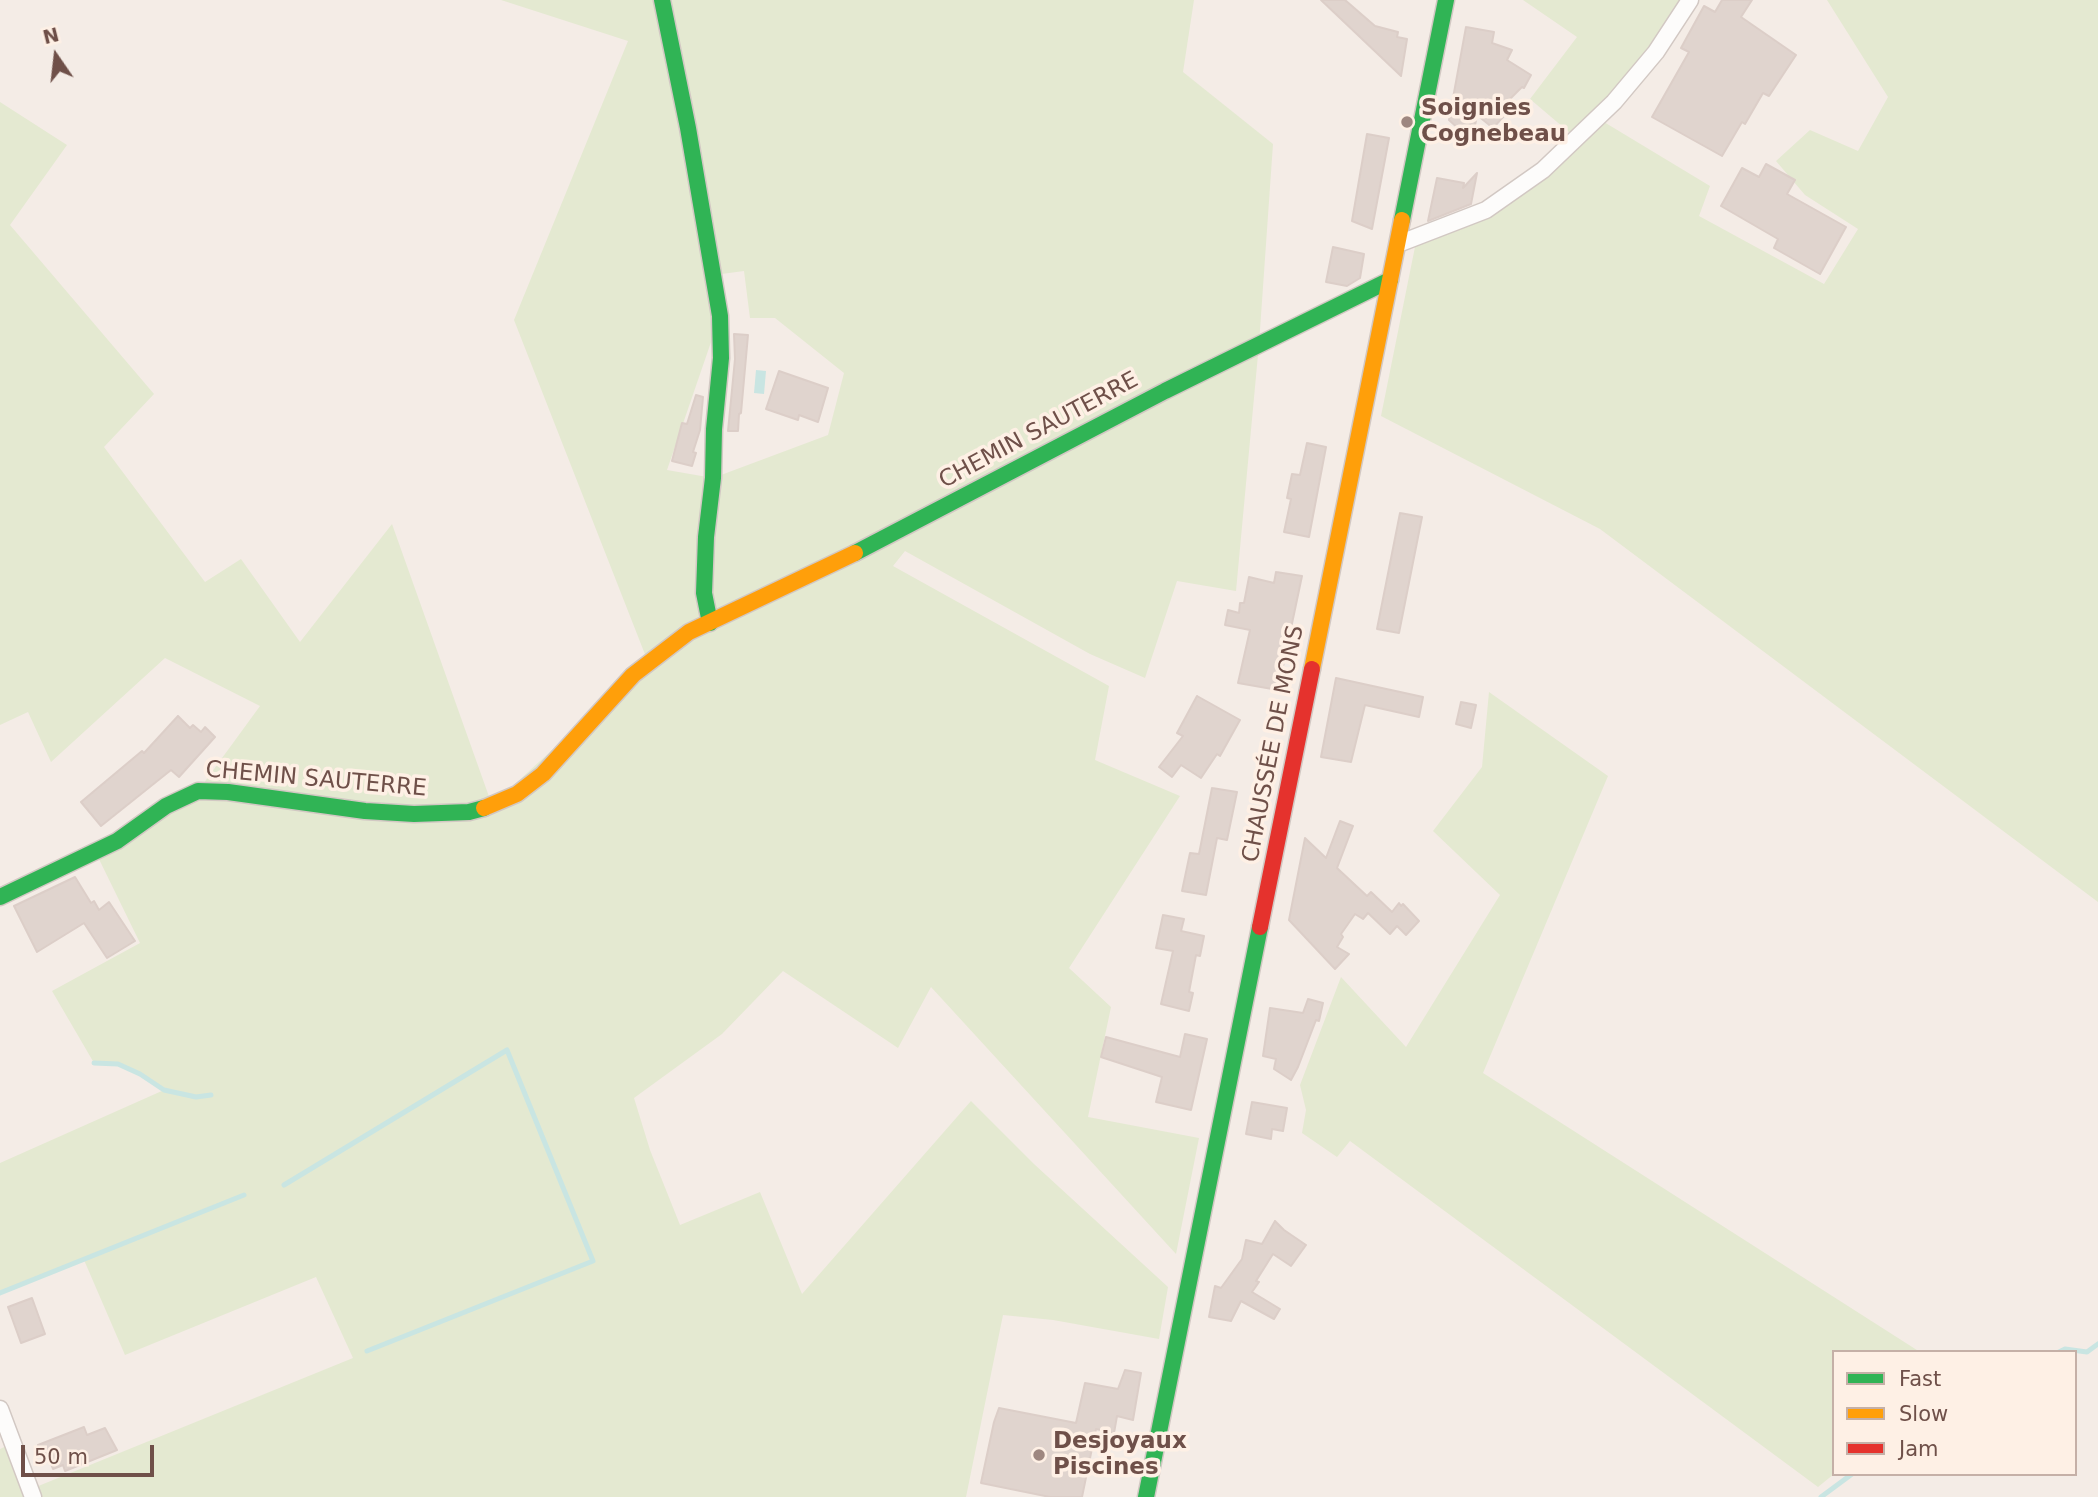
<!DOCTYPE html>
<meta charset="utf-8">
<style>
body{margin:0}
#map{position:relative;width:2098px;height:1497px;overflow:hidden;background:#f4ece6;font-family:"DejaVu Sans",sans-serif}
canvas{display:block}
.legend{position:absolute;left:1832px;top:1350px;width:245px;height:126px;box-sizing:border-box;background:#fef0e5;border:2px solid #c5b0a7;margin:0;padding:9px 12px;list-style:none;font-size:21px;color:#6f5049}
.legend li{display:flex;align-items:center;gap:14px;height:35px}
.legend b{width:35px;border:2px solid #c5b0a7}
.north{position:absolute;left:21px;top:21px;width:70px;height:70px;-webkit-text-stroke:5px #fef0e5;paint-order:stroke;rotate:346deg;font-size:19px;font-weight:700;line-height:28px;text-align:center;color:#6f5049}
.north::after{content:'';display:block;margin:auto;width:24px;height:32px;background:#6f5049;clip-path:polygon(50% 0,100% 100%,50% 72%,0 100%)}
.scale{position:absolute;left:21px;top:1445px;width:133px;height:32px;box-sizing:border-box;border:4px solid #6f5049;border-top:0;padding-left:9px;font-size:21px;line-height:24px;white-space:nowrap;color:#6f5049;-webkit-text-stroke:5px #fef0e5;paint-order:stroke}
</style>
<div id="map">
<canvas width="2098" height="1497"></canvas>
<ul class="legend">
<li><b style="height:9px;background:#30b455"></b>Fast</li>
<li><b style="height:9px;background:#ff9f0a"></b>Slow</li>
<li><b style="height:9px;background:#e5322d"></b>Jam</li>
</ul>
<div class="north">N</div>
<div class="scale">50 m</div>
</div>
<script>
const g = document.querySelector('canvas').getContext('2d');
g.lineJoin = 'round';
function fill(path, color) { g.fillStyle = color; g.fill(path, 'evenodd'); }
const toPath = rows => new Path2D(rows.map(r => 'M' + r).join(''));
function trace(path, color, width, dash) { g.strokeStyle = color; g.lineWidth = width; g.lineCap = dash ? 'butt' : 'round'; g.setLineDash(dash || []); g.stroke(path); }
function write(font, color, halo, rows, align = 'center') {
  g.font = font + ' "DejaVu Sans",sans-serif'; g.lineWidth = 7; g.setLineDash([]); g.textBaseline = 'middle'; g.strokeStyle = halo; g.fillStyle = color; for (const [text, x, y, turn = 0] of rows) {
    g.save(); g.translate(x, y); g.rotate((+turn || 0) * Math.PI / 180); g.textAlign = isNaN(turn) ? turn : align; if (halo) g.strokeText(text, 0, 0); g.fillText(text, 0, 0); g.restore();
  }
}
fill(toPath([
 [501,0,1194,0,1183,72,1273,144,1259,344,1236,591,1177,581,1145,678,1090,654,905,551,893,566,1109,686,1095,760,1180,796,1069,968,1111,1007,1088,1117,1199,1138,1176,1254,931,987,898,1048,783,971,722,1034,634,1098,650,1150,680,1225,760,1192,802,1294,971,1101,1034,1164,1168,1287,1159,1339,1053,1320,1003,1315,966,1497,0,1497,0,1449,13,1443,31,1489,353,1358,316,1277,125,1355,84,1260,0,1293,0,1163,164,1090,140,1074,119,1065,94,1063,52,991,140,943,96,853,198,791,260,706,165,658,51,762,28,712,0,725,0,102,67,145,10,225,154,394,104,447,205,582,241,559,300,642,392,524,492,805,648,662,514,320,628,41],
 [744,271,750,318,775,318,844,373,828,435,713,478,667,470,720,316,714,275],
 [1523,0,1690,0,1599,119,1710,186,1699,216,1824,284,1858,229,1805,195,1776,161,1810,130,1858,151,1888,97,1827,0,2098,0,2098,902,1600,529,1381,416,1417,237,1454,224,1577,139,1530,99,1577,37],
 [1489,692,1608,776,1483,1073,1920,1352,1834,1352,1834,1474,1818,1487,1350,1141,1337,1157,1302,1133,1306,1110,1300,1085,1341,977,1406,1047,1500,895,1433,831,1482,767]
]), '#e4e9d1');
fill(toPath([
 [756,370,766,371,764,394,754,393]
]), '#c9e5e2');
trace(toPath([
 [94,1063,118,1064,140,1074,164,1090,196,1097,211,1095],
 [284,1185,507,1050,593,1261,367,1351],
 [0,1293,244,1195],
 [2059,1352,2065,1349,2087,1352,2098,1344],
 [1821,1497,1852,1474]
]), '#c9e5e2', 5);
const building = toPath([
 [1321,0,1345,0,1375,26,1398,32,1397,37,1407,39,1401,76,1321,0],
 [1722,0,1752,0,1741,17,1796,55,1769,96,1763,93,1745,124,1742,122,1722,156,1652,117,1689,52,1681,48,1704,6,1715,12,1722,0],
 [1466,27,1494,32,1492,43,1512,50,1507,60,1531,75,1524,88,1522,87,1498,111,1504,116,1493,128,1477,115,1472,141,1449,120,1466,27],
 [1367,134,1389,138,1372,229,1352,221,1367,134],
 [1766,164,1795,180,1787,194,1846,227,1820,274,1774,248,1778,239,1721,206,1742,168,1759,177,1766,164],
 [1477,173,1471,204,1428,221,1437,178,1464,183,1463,188,1477,173],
 [1333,247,1364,254,1360,278,1347,286,1326,282,1333,247],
 [734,334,748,335,741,413,739,414,738,431,728,431,735,359,734,334],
 [779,371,828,388,818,422,799,415,798,420,766,409,779,371],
 [696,395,703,397,700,430,693,452,696,453,692,466,672,461,682,423,687,424,696,395],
 [1307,443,1326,447,1309,537,1284,532,1291,499,1287,498,1292,474,1300,475,1307,443],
 [1400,513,1422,517,1399,633,1377,629,1400,513],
 [1276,572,1302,576,1278,690,1238,683,1250,630,1225,625,1228,610,1239,613,1240,603,1244,603,1249,577,1274,583,1276,572],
 [1336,678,1423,697,1419,717,1365,705,1351,762,1321,757,1336,678],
 [1197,696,1240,720,1220,756,1217,754,1201,778,1181,765,1172,777,1159,767,1183,736,1177,733,1197,696],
 [1461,702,1476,705,1471,728,1456,724,1461,702],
 [178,716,190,728,193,725,201,732,205,727,215,737,179,777,171,770,101,826,81,802,142,751,144,753,178,716],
 [1212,788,1237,792,1227,840,1217,838,1206,895,1182,891,1190,853,1199,854,1212,788],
 [1340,821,1353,826,1337,868,1367,896,1371,892,1392,912,1399,903,1401,906,1403,904,1419,921,1406,935,1397,926,1390,934,1368,913,1363,919,1355,914,1341,934,1343,937,1337,947,1349,954,1335,969,1289,920,1305,838,1326,858,1340,821],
 [75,877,91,903,94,901,99,910,109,902,135,941,107,958,84,923,37,952,14,906,75,877],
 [1163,915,1184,919,1181,931,1204,936,1200,956,1196,955,1189,992,1193,993,1189,1011,1161,1004,1173,951,1156,948,1163,915],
 [1308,999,1323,1003,1319,1021,1316,1020,1298,1067,1291,1080,1274,1069,1276,1059,1263,1056,1270,1008,1303,1013,1308,999],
 [1185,1034,1207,1039,1191,1110,1156,1102,1162,1077,1101,1057,1106,1037,1180,1057,1185,1034],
 [1252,1102,1287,1108,1283,1131,1272,1129,1271,1139,1246,1134,1252,1102],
 [1275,1221,1284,1230,1306,1245,1291,1266,1273,1254,1256,1281,1259,1282,1252,1292,1280,1309,1274,1319,1241,1301,1231,1321,1209,1317,1215,1286,1221,1288,1242,1259,1246,1240,1262,1244,1275,1221],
 [32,1298,45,1334,21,1343,8,1307,32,1298],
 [1125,1370,1141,1373,1133,1420,1117,1416,1114,1433,1096,1429,1082,1497,1050,1497,981,1483,994,1422,999,1408,1076,1423,1085,1383,1118,1389,1125,1370],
 [84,1427,87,1435,105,1428,117,1450,65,1471,63,1465,53,1469,49,1459,45,1460,38,1445,84,1427]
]);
fill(building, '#e0d4ce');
trace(building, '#dccec8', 2);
const street = toPath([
 [1398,244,1486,210,1543,170,1614,102,1656,52,1690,0],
 [0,1409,33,1497]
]);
const fast = toPath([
 [662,0,688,128,720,316,721,358,714,429,713,478,706,537,704,593,710,623],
 [1402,220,1446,0],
 [855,553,1165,391,1390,280],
 [0,897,117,841,166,806,198,791,228,792,365,811,414,814,469,812,484,808],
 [1146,1497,1260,927]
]);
const slow = toPath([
 [1312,669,1402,220],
 [484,808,517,794,543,774,633,675,689,632,855,553]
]);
const jam = toPath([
 [1260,927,1312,669]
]);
trace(street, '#d2c8c3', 19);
trace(fast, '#d2c8c3', 19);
trace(slow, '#d2c8c3', 19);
trace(jam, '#d2c8c3', 19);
trace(street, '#fdfcfb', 16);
trace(fast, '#30b455', 16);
trace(slow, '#ff9f0a', 16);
trace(jam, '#e5322d', 16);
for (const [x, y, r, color] of [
 [1407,122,7,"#9e8780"],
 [1039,1455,7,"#9e8780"]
]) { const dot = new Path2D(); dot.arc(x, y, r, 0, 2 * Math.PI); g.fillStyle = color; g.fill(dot); trace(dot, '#fef0e5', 2.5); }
write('bold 23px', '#6f5049', '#fef0e5', [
 ["Soignies",1421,109],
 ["Cognebeau",1421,135],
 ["Desjoyaux",1053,1442],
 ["Piscines",1053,1468]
], 'left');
write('23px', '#6f5049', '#fef0e5', [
 ["CHEMIN SAUTERRE",1039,431,-28],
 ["CHAUSSÉE DE MONS",1274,744,-79],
 ["CHEMIN SAUTERRE",316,780,5]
]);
</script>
